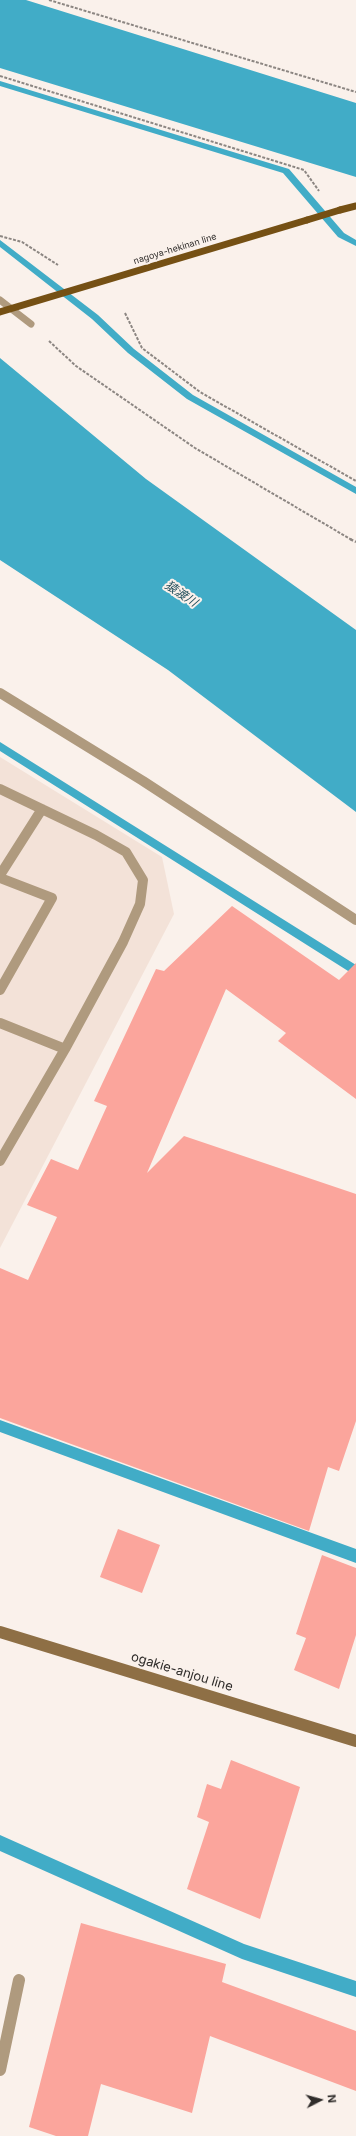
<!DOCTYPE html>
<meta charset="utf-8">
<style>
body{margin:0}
#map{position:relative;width:356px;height:2136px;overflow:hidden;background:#faf1eb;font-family:Inter,sans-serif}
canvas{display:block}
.north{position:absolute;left:300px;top:2080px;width:40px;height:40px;-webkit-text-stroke:3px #faf1eb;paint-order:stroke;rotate:84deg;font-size:11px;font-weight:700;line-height:16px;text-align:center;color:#302d2b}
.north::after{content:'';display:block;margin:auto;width:14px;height:18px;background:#302d2b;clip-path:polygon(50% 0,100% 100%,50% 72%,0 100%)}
</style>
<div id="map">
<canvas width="356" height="2136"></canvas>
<div class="north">N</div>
</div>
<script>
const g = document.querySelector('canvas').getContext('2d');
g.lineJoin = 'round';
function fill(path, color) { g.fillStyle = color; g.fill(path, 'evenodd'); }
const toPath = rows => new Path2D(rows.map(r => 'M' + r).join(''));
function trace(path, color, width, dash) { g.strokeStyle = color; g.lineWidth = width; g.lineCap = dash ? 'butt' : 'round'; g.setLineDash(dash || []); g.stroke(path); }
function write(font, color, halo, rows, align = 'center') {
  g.font = font + ' Inter,"Noto Sans JP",sans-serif'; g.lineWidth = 4; g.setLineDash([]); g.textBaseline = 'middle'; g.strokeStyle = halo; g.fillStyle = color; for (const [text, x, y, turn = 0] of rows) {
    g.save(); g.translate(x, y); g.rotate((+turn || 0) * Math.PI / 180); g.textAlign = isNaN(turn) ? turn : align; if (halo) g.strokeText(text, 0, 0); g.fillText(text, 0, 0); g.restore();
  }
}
fill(toPath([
 [0,757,162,857,174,914,0,1248]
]), '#f3e2d8');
fill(toPath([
 [0,0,26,0,356,103,356,177,0,68],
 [0,358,146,479,356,630,356,812,168,670,0,560]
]), '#41acc7');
fill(toPath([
 [0,81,289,169,344,233,356,240,356,246,338,237,283,173,0,86,0,81],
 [0,240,98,315,134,349,193,395,356,487,356,494,187,399,128,353,92,319,0,247,0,240],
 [0,742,356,965,356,976,0,751,0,742],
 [0,1420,356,1549,356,1563,0,1432,0,1420],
 [0,1835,244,1944,356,1981,356,1997,242,1959,0,1851,0,1835]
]), '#41acc7');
fill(toPath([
 [232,906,339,980,356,963,356,1099,278,1041,286,1033,226,989,147,1173,184,1136,356,1194,356,1421,339,1471,328,1467,309,1531,0,1418,0,1268,28,1280,57,1217,27,1205,51,1159,78,1170,107,1106,94,1101,156,969,164,971],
 [118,1529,160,1545,142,1593,100,1577],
 [322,1555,356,1568,356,1635,339,1689,294,1670,306,1638,296,1634],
 [231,1760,300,1787,260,1919,187,1889,209,1822,197,1817,207,1784,221,1789],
 [81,1923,226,1964,222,1982,356,2031,356,2091,210,2036,192,2113,101,2084,88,2136,56,2136,29,2127]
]), '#fba59c');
trace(toPath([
 [49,0,356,92],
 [0,76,304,170,319,191],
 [0,236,22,242,58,265],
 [125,313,142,348,200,392,356,481],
 [49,341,76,366,195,448,352,540]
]), '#8c8682', 2, [3, 1.5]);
trace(toPath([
 [350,539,356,542]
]), '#8c8682', 2.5, [3.5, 2]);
trace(toPath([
 [0,789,96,835,126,852,143,880,140,904,123,942,65,1049,0,1161],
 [0,875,42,809],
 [0,878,52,898,0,990],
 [0,1023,65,1049]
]), '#af9a7e', 10);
trace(toPath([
 [0,300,31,324]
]), '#af9a7e', 7);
trace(toPath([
 [0,693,143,781,356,920]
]), '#af9a7e', 10);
trace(toPath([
 [0,2070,19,1980]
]), '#af9a7e', 12);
trace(toPath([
 [0,1632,356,1741]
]), '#8e6f45', 12);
trace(toPath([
 [340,210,356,206],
 [0,312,307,220]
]), '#755014', 7);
trace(toPath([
 [307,220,340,210]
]), '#755014', 7);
write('9px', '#302d2b', '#faf1eb', [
 ["nagoya-hekinan line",175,249,-17]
]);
write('italic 12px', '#214e5b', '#faf1eb', [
 ["猿渡川",181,594,34]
]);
write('13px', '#302d2b', '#faf1eb', [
 ["ogakie-anjou line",182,1672,17]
]);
</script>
